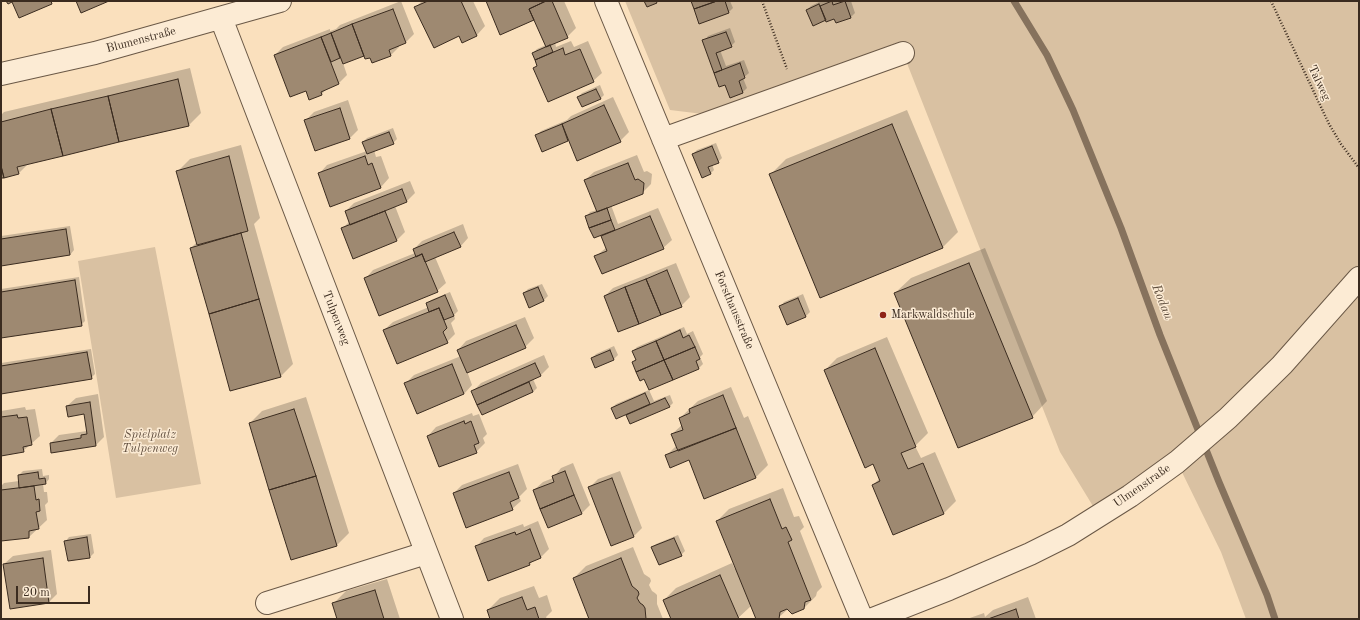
<!DOCTYPE html>
<meta charset="utf-8">
<style>
body{margin:0}
#map{position:relative;width:1360px;height:620px;overflow:hidden;background:#fae0bd;font-family:"Old Standard TT",serif}
canvas{display:block}
.frame{position:absolute;inset:0;border:2px solid #3a2b1f;pointer-events:none}
.scale{position:absolute;left:16px;top:586px;width:74px;height:18px;box-sizing:border-box;border:2px solid #3a2b1f;border-top:0;padding-left:5px;font-size:12px;line-height:14px;white-space:nowrap;color:#3a2b1f;-webkit-text-stroke:3px #fcebd4;paint-order:stroke}
</style>
<div id="map">
<canvas width="1360" height="620"></canvas>
<div class="frame"></div>
<div class="scale">20 m</div>
</div>
<script>
const g = document.querySelector('canvas').getContext('2d');
g.lineJoin = 'round';
function fill(path, color) { g.fillStyle = color; g.fill(path, 'evenodd'); }
const toPath = rows => new Path2D(rows.map(r => 'M' + r).join(''));
function trace(path, color, width, dash) { g.strokeStyle = color; g.lineWidth = width; g.lineCap = dash ? 'butt' : 'round'; g.setLineDash(dash || []); g.stroke(path); }
function write(font, color, halo, rows, align = 'center') {
  g.font = font + ' "Old Standard TT",serif'; g.lineWidth = 3; g.setLineDash([]); g.textBaseline = 'middle'; g.strokeStyle = halo; g.fillStyle = color; for (const [text, x, y, turn = 0] of rows) {
    g.save(); g.translate(x, y); g.rotate((+turn || 0) * Math.PI / 180); g.textAlign = isNaN(turn) ? turn : align; if (halo) g.strokeText(text, 0, 0); g.fillText(text, 0, 0); g.restore();
  }
}
fill(toPath([
 [625,1,1359,1,1359,619,1246,619,1221,552,1177,462,1099,516,1060,452,899,43,703,114,670,110],
 [155,247,201,484,116,498,78,261]
]), '#d9c1a2');
fill(toPath([
 [401,1,414,34,405,43,399,45,399,47,391,55,373,62,370,56,365,55,343,63,347,75,339,83,328,87,322,94,307,90,275,55,283,47,330,29,330,31,336,29,340,25],
 [422,1,473,1,485,26,477,35,462,41,459,35,416,7],
 [487,1,564,1,576,28,567,37,555,42,556,47,571,41,574,47,588,41,602,73,593,81,535,68,538,65,533,53,537,49,546,45,535,19],
 [692,1,730,1,733,8,729,12],
 [821,1,824,2,851,1,855,13,851,17,836,22,835,18,807,10,811,6],
 [730,28,735,42,731,46,720,50,726,66,744,60,749,73,743,78,747,88,743,92,730,96,726,84,704,41,708,36],
 [190,68,201,113,189,125,29,163,19,173,1,178,1,115,4,112],
 [600,85,604,95,600,99,578,97,582,93],
 [613,97,629,132,620,141,569,139,543,150,537,135,541,131,567,120,571,116],
 [348,100,358,130,350,138,305,121,314,112],
 [907,110,958,232,942,248,771,174,786,159],
 [393,128,397,139,393,143,374,150,376,157,381,156,389,178,381,187,319,174,327,165,367,151,363,142,367,138],
 [716,143,722,158,718,162,712,164,714,170,710,174,693,154,697,150],
 [241,145,260,218,254,224,293,364,281,376,231,390,191,248,197,242,178,171,190,159],
 [637,155,644,172,647,171,652,174,651,184,642,193,611,205,618,224,658,208,672,240,663,248,596,256,607,247,602,236,606,233,586,217,590,212,597,210,585,180,594,172],
 [410,181,415,193,407,201,395,206,405,232,397,240,354,257,342,229,350,221,346,211,354,203],
 [463,224,468,238,460,247,435,257,446,283,437,291,365,279,373,270,415,253,414,249,422,241],
 [70,226,74,250,70,255,1,265,1,236],
 [985,248,1047,401,1032,417,895,293,911,278],
 [676,263,690,297,681,306,605,296,613,288],
 [79,277,85,321,81,325,1,337,1,289],
 [542,284,548,296,544,300,530,306,524,293,528,289],
 [450,292,458,311,454,315,455,319,451,323,455,334,447,342,384,330,393,322,429,307,427,304,431,300],
 [803,294,810,312,806,316,787,324,780,307,784,302],
 [525,317,534,338,525,347,467,371,472,385,464,394,418,413,406,383,414,375,461,356,458,350,466,341],
 [684,327,687,334,693,331,703,354,700,357,703,364,699,368,645,378,633,362,636,359,633,351,637,347],
 [887,337,928,433,915,446,921,458,935,452,956,501,944,513,873,485,880,478,873,463,825,370,837,358],
 [614,346,618,355,614,359,596,367,592,358,596,354],
 [91,349,95,374,91,378,1,393,1,363],
 [544,355,549,367,541,375,533,379,537,388,533,392,482,414,472,392,481,383],
 [731,387,744,418,748,416,768,465,756,477,690,459,666,456,677,445,672,434,682,425,680,418,698,401],
 [649,390,654,401,670,395,673,403,669,407,631,423,627,413,612,408,616,404],
 [98,394,104,437,96,445,52,452,51,443,59,435,87,431,85,413,67,406,76,398],
 [306,397,349,533,337,545,292,559,250,423,262,411],
 [25,407,26,410,35,409,40,436,23,451,1,455,1,411],
 [472,413,473,416,479,414,487,434,483,438,485,443,476,452,428,436,436,427],
 [573,463,590,505,582,513,534,490,543,482,553,478,561,468],
 [518,464,527,489,519,497,521,501,512,509,454,493,462,485],
 [42,469,43,476,49,475,49,479,45,484,43,484,44,492,47,492,48,502,45,505,47,520,29,537,1,537,1,486,4,483,19,481,19,475,23,471],
 [620,471,642,528,634,536,612,545,589,488,598,479],
 [783,488,794,517,799,516,804,527,800,531,822,587,817,592,816,596,804,608,788,609,777,619,757,619,751,606,737,619,672,619,664,600,676,588,732,563,735,569,736,569,717,521,729,509],
 [538,521,549,549,540,558,534,560,530,564,476,547,484,538,523,524,524,527],
 [91,534,94,553,90,557,65,542,69,537],
 [678,535,685,551,681,555,652,548,656,544],
 [633,547,644,574,650,578,651,581,649,585,652,591,655,593,657,595,657,604,663,619,590,619,574,578,586,566],
 [51,550,57,594,49,602,11,608,4,564,13,556],
 [387,579,400,619,338,619,333,604,346,591],
 [534,586,539,598,547,595,552,611,546,617,547,619,491,619,488,610,500,598],
 [1028,597,1036,619,967,619,984,613,985,617,993,610]
]), '#0003');
trace(toPath([
 [1014,1,1047,55,1073,110,1121,228,1160,335,1219,482,1267,595,1275,619]
]), '#86725d', 7);
const building = toPath([
 [6,1,51,1,52,4,19,18,12,2,8,4,6,1],
 [76,1,109,1,81,13,76,1],
 [428,1,461,1,477,36,462,43,459,36,434,48,414,7,428,1],
 [486,1,546,1,529,9,534,20,500,35,486,1],
 [546,1,552,1,568,38,546,47,529,9,546,1],
 [644,1,656,1,657,3,647,7,644,1],
 [691,1,717,1,694,9,691,1],
 [717,1,725,1,729,13,699,24,694,9,717,1],
 [832,1,833,5,845,1,851,18,836,23,834,19,826,22,820,6,832,1],
 [819,4,826,20,813,26,806,10,819,4],
 [393,9,406,43,389,50,391,56,372,63,370,58,365,59,352,24,393,9],
 [352,24,364,56,343,64,331,33,352,24],
 [726,32,732,47,716,53,722,70,714,73,702,40,726,32],
 [331,33,340,58,331,62,321,37,331,33],
 [321,37,339,84,321,92,322,95,309,100,306,91,290,97,274,55,321,37],
 [550,45,553,52,535,60,532,53,550,45],
 [563,48,565,55,580,49,594,82,548,102,533,68,537,66,535,60,563,48],
 [740,63,745,78,739,81,743,93,730,98,725,85,719,87,714,73,740,63],
 [178,79,189,126,119,142,108,96,178,79],
 [596,89,601,99,582,107,577,97,596,89],
 [108,96,119,142,63,156,51,109,108,96],
 [604,105,621,142,577,161,562,124,604,105],
 [340,108,350,139,315,151,304,120,340,108],
 [51,109,63,156,17,167,19,174,4,178,1,166,1,122,51,109],
 [562,124,568,141,542,152,535,135,562,124],
 [892,124,943,248,820,298,769,174,892,124],
 [389,132,394,144,367,154,362,142,389,132],
 [712,146,719,163,708,167,711,174,702,178,692,154,712,146],
 [229,156,248,231,197,245,176,171,229,156],
 [365,156,368,165,372,163,381,188,330,207,318,173,365,156],
 [628,163,635,180,638,179,644,183,643,194,597,212,584,180,628,163],
 [1,166,4,178,1,178,1,166],
 [402,189,407,202,350,225,345,211,402,189],
 [607,208,611,220,589,228,585,216,607,208],
 [385,211,397,241,353,259,341,228,385,211],
 [650,216,664,249,602,274,594,256,607,251,601,236,650,216],
 [611,220,615,230,594,238,589,228,611,220],
 [66,229,70,255,1,266,1,239,66,229],
 [454,232,461,247,425,262,422,254,416,257,413,249,454,232],
 [241,233,259,299,209,314,190,248,241,233],
 [422,254,438,292,379,316,364,278,422,254],
 [969,263,1033,418,958,448,894,293,969,263],
 [667,270,682,307,661,315,646,279,667,270],
 [646,279,661,315,639,324,625,287,646,279],
 [75,280,82,326,1,338,1,292,75,280],
 [538,287,544,301,529,308,523,293,538,287],
 [625,287,639,324,618,332,604,296,625,287],
 [445,295,454,316,444,320,439,308,429,312,426,303,445,295],
 [798,298,806,317,787,325,779,306,798,298],
 [259,299,281,377,230,391,209,314,259,299],
 [439,308,447,328,443,332,448,343,397,364,383,330,439,308],
 [516,325,526,348,467,373,457,350,516,325],
 [680,330,683,338,689,335,695,347,664,360,656,341,680,330],
 [656,341,664,360,636,372,632,362,636,360,632,351,656,341],
 [695,347,700,359,696,361,699,369,673,380,664,360,695,347],
 [875,348,916,447,901,453,908,469,923,463,944,514,893,535,872,485,880,481,873,464,865,468,824,370,875,348],
 [610,350,614,360,595,368,591,358,610,350],
 [87,352,92,379,1,394,1,366,87,352],
 [664,360,673,380,649,390,644,379,640,381,636,372,664,360],
 [535,363,541,376,477,405,471,391,535,363],
 [452,364,464,394,417,414,404,383,452,364],
 [529,382,533,392,482,415,477,405,529,382],
 [645,393,650,404,616,419,611,408,645,393],
 [723,395,736,428,678,451,671,434,683,430,679,418,690,413,689,409,723,395],
 [665,398,670,407,630,424,626,415,665,398],
 [90,402,96,446,51,453,50,443,81,438,81,435,87,434,84,414,68,417,66,406,90,402],
 [294,409,316,476,269,490,249,423,294,409],
 [17,415,18,418,27,417,32,445,23,447,24,452,1,456,1,417,17,415],
 [464,421,465,424,471,421,479,443,474,445,477,453,439,467,427,436,464,421],
 [736,428,756,478,704,499,689,460,670,468,665,455,736,428],
 [565,471,574,495,540,509,533,490,554,482,552,476,565,471],
 [38,472,39,479,45,478,46,484,19,488,18,475,38,472],
 [509,472,519,498,510,502,513,510,466,528,453,493,509,472],
 [316,476,337,546,291,560,269,490,316,476],
 [612,478,634,537,611,546,588,487,612,478],
 [34,486,36,500,39,499,40,511,36,512,39,529,29,531,29,538,1,541,1,490,34,486],
 [574,495,582,514,548,528,540,509,574,495],
 [770,499,782,529,786,527,792,540,788,542,811,600,805,602,804,609,792,614,787,609,780,612,779,619,756,619,716,521,770,499],
 [530,529,541,558,529,563,530,565,488,581,475,546,515,532,516,535,530,529],
 [87,537,90,558,68,561,64,541,87,537],
 [674,538,682,556,659,565,651,547,674,538],
 [43,558,49,603,10,609,3,564,43,558],
 [621,558,632,586,638,591,639,594,637,598,640,603,643,605,645,608,646,619,589,619,573,578,621,558],
 [720,575,739,619,671,619,663,600,720,575],
 [375,590,384,619,337,619,332,603,375,590],
 [522,597,527,610,535,607,539,619,490,619,487,610,522,597],
 [1016,609,1019,619,988,619,1016,609]
]);
fill(building, '#9e8971');
trace(building, '#3a2b1f', 1);
const minor = toPath([
 [606,1,862,619],
 [221,18,452,619],
 [1,74,95,53,280,1],
 [663,139,903,53],
 [267,603,426,553],
 [873,619,949,589,1030,554,1068,535,1130,496,1177,462,1228,418,1282,365,1359,278]
]);
trace(minor, '#6a5846', 24);
trace(toPath([
 [762,1,787,69],
 [1271,1,1329,124,1341,144,1359,168]
]), '#3a2b1f', 2.5, [1, 2]);
trace(minor, '#fcebd4', 22);
for (const [x, y, r, color] of [
 [883,315,4,"#8f2418"]
]) { const dot = new Path2D(); dot.arc(x, y, r, 0, 2 * Math.PI); g.fillStyle = color; g.fill(dot); trace(dot, '#fcebd4', 1.5); }
write('12px', '#3a2b1f', '#fcebd4', [
 ["Blumenstraße",141,40,-15],
 ["Talweg",1319,83,65],
 ["Forsthausstraße",734,310,67],
 ["Tulpenweg",336,318,69],
 ["Ulmenstraße",1142,486,-35]
]);
write('12px', '#3a2b1f', '#fcebd4', [
 ["Markwaldschule",891,315]
], 'left');
write('italic 12px', '#625040', '#fcebd4', [
 ["Spielplatz",150,435],
 ["Tulpenweg",150,449]
]);
write('italic 13px', '#604f3e', '#fcebd4', [
 ["Rodau",1162,302,68]
]);
</script>
